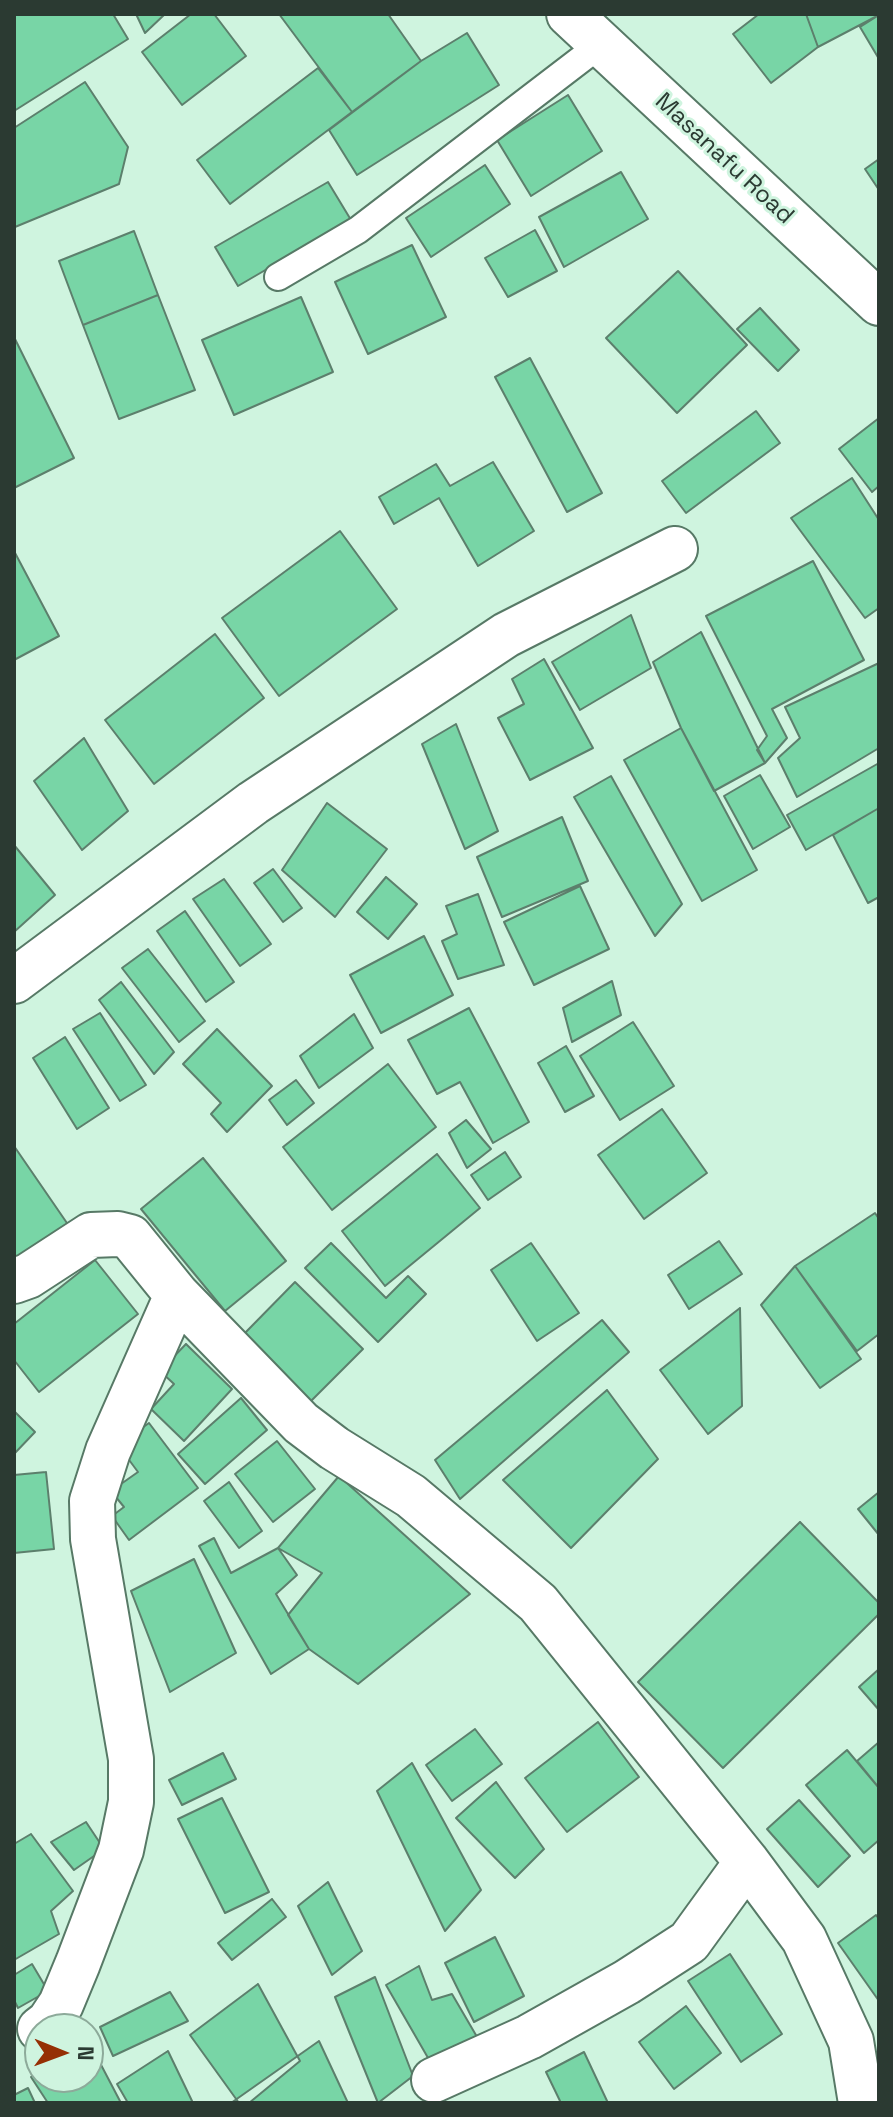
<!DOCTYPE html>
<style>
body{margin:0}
#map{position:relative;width:893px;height:2117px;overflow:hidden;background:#cff4df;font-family:"Space Grotesk",sans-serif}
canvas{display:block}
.frame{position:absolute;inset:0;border:16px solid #2b3a32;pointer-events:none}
.north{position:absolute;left:24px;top:2013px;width:80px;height:80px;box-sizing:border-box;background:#cff4df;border:2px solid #8daa9a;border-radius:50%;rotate:91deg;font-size:22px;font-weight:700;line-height:32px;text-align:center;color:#2b3a32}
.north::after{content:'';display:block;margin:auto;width:28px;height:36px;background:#952f04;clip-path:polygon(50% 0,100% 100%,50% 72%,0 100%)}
</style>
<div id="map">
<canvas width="893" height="2117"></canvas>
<div class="frame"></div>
<div class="north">N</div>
</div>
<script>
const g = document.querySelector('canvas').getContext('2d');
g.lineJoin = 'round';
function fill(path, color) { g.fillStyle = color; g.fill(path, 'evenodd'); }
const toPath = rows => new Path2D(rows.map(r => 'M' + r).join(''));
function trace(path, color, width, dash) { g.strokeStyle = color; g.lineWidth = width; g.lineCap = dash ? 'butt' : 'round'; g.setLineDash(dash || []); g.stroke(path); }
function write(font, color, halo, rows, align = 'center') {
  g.font = font + ' "Space Grotesk",sans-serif'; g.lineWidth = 6; g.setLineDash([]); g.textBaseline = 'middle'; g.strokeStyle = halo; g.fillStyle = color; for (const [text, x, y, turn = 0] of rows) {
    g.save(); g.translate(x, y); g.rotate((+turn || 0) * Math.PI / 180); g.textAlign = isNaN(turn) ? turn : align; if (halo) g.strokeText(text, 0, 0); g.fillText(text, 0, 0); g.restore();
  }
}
const building = toPath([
 [14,14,113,14,128,39,14,111,14,14],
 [136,14,165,14,145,33,136,14],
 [191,14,214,14,246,56,182,105,142,52,191,14],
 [279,14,388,14,421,61,352,112,279,14],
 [759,14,806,14,818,47,771,83,733,34,759,14],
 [806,14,879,14,879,15,818,47,806,14],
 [879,15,879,59,860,27,879,15],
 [467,33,499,85,357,175,329,130,421,61,467,33],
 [318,68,352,112,230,204,197,160,318,68],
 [85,82,128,147,119,184,15,227,14,128,85,82],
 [568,95,602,151,531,196,497,140,568,95],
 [879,159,879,190,865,169,879,159],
 [485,165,510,204,431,257,406,218,485,165],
 [621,172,648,219,564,267,539,217,621,172],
 [328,182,351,220,238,286,215,247,328,182],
 [535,230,557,271,508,297,485,258,535,230],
 [134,231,158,295,83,325,59,261,134,231],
 [412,245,446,317,368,354,335,282,412,245],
 [678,271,747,345,677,413,606,338,678,271],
 [158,295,195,390,119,419,83,325,158,295],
 [301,297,333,372,234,415,202,340,301,297],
 [760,308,799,350,778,371,737,329,760,308],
 [14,337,74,458,14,488,14,337],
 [530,358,602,493,567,512,495,377,530,358],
 [756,411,780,443,686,513,662,481,756,411],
 [879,418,879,486,872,492,839,449,879,418],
 [493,462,534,531,478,566,439,498,394,524,379,497,436,464,450,486,493,462],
 [852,478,879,520,879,608,865,618,791,518,852,478],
 [340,531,397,609,279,696,222,618,340,531],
 [14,551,59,636,14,660,14,551],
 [813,561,864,660,772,709,787,738,765,763,757,750,767,736,706,616,813,561],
 [631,615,651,668,580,710,552,662,631,615],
 [701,632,765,763,714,791,681,728,653,662,701,632],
 [215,634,264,698,154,784,105,720,215,634],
 [544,659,593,748,530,780,498,718,524,704,512,679,544,659],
 [879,663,879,748,797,797,778,758,800,738,785,707,879,663],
 [456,724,498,831,465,849,422,744,456,724],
 [681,728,757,870,702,901,624,760,681,728],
 [84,738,128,811,82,850,34,781,84,738],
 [879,763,879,808,806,850,787,815,879,763],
 [760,775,790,827,753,849,724,796,760,775],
 [611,776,682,904,655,936,574,797,611,776],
 [327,803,387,849,335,917,282,870,327,803],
 [879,808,879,897,868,903,833,835,879,808],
 [562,817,588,881,502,917,477,857,562,817],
 [14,845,55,895,14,932,14,845],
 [273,869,302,908,283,922,254,883,273,869],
 [386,877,417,904,388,939,357,912,386,877],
 [224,879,271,944,240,966,193,899,224,879],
 [580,886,609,949,534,985,504,922,580,886],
 [478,894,504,965,458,979,442,941,457,934,446,906,478,894],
 [185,911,234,982,206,1002,157,931,185,911],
 [424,936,453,995,381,1033,350,975,424,936],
 [148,949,205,1021,179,1042,122,968,148,949],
 [612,981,621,1015,572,1042,563,1008,612,981],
 [121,982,174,1052,154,1074,99,1000,121,982],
 [469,1008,529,1122,493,1143,460,1082,437,1094,408,1040,469,1008],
 [100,1013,146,1085,120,1101,73,1029,100,1013],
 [354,1014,373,1048,319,1088,300,1056,354,1014],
 [633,1022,674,1086,620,1120,580,1056,633,1022],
 [217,1029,272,1086,227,1132,211,1114,221,1103,183,1064,217,1029],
 [65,1037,109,1108,77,1129,33,1058,65,1037],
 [566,1046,594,1096,565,1112,538,1063,566,1046],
 [388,1064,436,1127,332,1210,283,1147,388,1064],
 [296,1080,314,1103,287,1125,269,1100,296,1080],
 [662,1109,707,1173,644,1219,598,1155,662,1109],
 [466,1120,491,1149,467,1168,449,1133,466,1120],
 [14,1146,69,1226,14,1265,14,1146],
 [505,1152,521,1177,488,1200,471,1175,505,1152],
 [437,1154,480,1208,385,1286,342,1231,437,1154],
 [203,1158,286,1261,225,1311,141,1209,203,1158],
 [875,1213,879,1219,879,1334,857,1351,795,1266,875,1213],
 [719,1241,742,1274,689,1309,668,1275,719,1241],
 [331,1243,386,1298,408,1276,426,1294,378,1342,305,1268,331,1243],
 [531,1243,579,1313,537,1341,491,1270,531,1243],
 [95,1260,138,1314,39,1392,14,1360,14,1324,95,1260],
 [795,1266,861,1359,820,1388,761,1305,795,1266],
 [295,1282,363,1349,310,1402,243,1335,295,1282],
 [740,1308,742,1406,708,1434,660,1370,740,1308],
 [602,1320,629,1352,460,1499,435,1460,602,1320],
 [186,1344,232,1389,184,1441,151,1409,174,1384,160,1371,186,1344],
 [607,1390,658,1459,571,1548,503,1480,607,1390],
 [241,1398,267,1430,205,1484,178,1454,241,1398],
 [14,1411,35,1432,14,1454,14,1411],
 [149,1423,198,1488,129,1540,112,1516,124,1507,111,1491,138,1472,118,1445,149,1423],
 [277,1441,315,1489,273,1522,235,1474,277,1441],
 [46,1472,54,1549,14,1553,14,1475,46,1472],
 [339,1476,470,1594,358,1684,309,1649,288,1615,322,1573,278,1548,339,1476],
 [229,1482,262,1531,239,1548,204,1501,229,1482],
 [879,1492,879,1535,858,1509,879,1492],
 [800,1522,879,1603,879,1614,723,1768,638,1682,800,1522],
 [214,1538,231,1573,278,1548,297,1575,276,1594,309,1649,271,1674,199,1546,214,1538],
 [194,1559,236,1653,170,1692,131,1591,194,1559],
 [879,1669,879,1710,859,1687,879,1669],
 [598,1722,639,1777,567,1832,525,1778,598,1722],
 [475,1729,502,1764,452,1801,426,1765,475,1729],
 [879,1742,879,1788,857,1761,879,1742],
 [847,1750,879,1788,879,1840,864,1853,806,1785,847,1750],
 [223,1753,236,1779,182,1805,169,1780,223,1753],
 [412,1763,481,1890,445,1931,377,1791,412,1763],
 [496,1782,544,1849,515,1878,456,1818,496,1782],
 [222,1798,269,1892,225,1913,178,1819,222,1798],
 [799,1800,850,1856,818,1887,767,1829,799,1800],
 [86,1822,104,1849,74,1870,51,1842,86,1822],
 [31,1834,73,1891,51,1911,59,1934,14,1960,14,1844,31,1834],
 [328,1882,362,1951,332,1975,298,1906,328,1882],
 [272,1899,286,1917,232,1960,218,1943,272,1899],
 [876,1915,879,1919,879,2001,838,1943,876,1915],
 [495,1937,524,1996,474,2022,445,1963,495,1937],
 [730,1954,782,2034,741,2062,688,1981,730,1954],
 [32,1964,48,1991,18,2008,14,2000,14,1975,32,1964],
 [419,1966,432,2000,452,1994,480,2042,435,2070,386,1985,419,1966],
 [375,1977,413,2076,378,2103,335,1997,375,1977],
 [258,1984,300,2061,249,2103,239,2103,190,2035,258,1984],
 [170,1992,188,2021,113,2056,100,2027,170,1992],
 [686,2006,721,2053,674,2089,639,2042,686,2006],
 [88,2040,121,2103,48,2103,31,2077,40,2071,40,2077,88,2077,88,2040],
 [319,2041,348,2103,231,2103,319,2041],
 [168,2051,193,2103,128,2103,117,2084,168,2051],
 [584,2052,608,2103,561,2103,546,2072,584,2052],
 [28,2088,35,2103,14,2103,14,2095,28,2088]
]);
fill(building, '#78d5a6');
trace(building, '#5c7f6c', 2);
const lane = toPath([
 [278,277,358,230,601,44]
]);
const street = toPath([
 [569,14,879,303],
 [14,981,253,803,506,635,675,549],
 [14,1281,28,1276,91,1235,118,1234,130,1237,177,1295,301,1423,334,1448,411,1496,538,1603,747,1862,804,1939,851,2041,861,2103],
 [40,2029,49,2022,61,2004,78,1963,121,1850,131,1802,131,1759,93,1539,92,1501,108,1451,177,1295],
 [434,2080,529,2037,627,1982,689,1942,747,1862]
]);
trace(lane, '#577966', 30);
trace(street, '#577966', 48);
trace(lane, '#fff', 26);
trace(street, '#fff', 44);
write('24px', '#2b3a32', '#cff4df', [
 ["Masanafu Road",724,159,43]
]);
</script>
